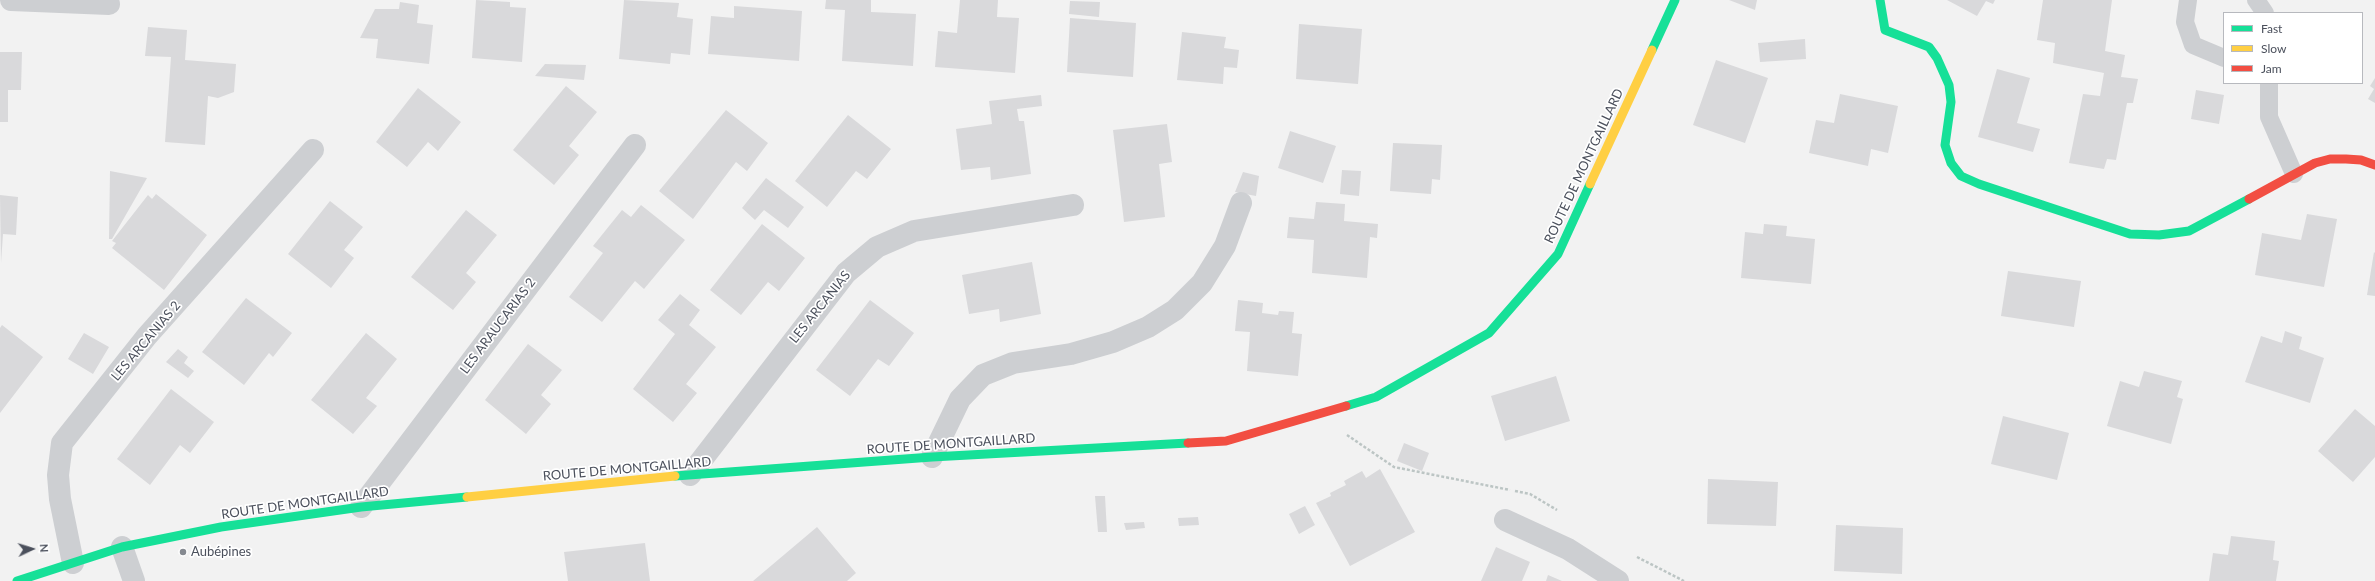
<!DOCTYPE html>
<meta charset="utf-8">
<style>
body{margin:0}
#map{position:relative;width:2375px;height:581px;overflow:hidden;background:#f2f2f2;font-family:Lato,sans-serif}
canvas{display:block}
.legend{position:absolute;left:2223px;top:12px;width:140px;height:72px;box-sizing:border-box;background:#fff;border:1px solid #b7b9be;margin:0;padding:5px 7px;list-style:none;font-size:12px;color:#4b505c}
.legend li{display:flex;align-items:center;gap:8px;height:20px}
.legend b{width:20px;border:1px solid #b7b9be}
.north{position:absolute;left:12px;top:529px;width:40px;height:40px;-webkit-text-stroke:3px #fff;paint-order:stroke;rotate:86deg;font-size:11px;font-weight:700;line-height:16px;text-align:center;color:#4b505c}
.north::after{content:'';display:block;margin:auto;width:14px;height:18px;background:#4b505c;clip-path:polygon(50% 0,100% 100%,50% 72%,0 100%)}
</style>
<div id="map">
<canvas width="2375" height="581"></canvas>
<ul class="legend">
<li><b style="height:5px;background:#16e098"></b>Fast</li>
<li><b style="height:5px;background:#ffcf43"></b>Slow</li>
<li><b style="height:5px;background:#f24e42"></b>Jam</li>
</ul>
<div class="north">N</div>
</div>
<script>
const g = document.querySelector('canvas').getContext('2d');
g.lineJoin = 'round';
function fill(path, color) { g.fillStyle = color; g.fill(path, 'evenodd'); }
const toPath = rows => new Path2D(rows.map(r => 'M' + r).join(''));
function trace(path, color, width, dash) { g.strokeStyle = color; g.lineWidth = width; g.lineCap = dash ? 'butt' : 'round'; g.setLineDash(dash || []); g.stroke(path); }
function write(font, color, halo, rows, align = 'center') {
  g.font = font + ' Lato,sans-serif'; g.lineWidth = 3.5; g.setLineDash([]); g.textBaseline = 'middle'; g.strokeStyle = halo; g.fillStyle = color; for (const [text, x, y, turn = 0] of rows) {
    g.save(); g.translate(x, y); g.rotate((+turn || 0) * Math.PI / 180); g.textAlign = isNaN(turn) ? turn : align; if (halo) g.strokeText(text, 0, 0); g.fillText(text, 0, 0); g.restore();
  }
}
fill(toPath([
 [476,0,510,2,510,7,526,8,522,62,472,58],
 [624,0,679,3,677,17,693,19,690,55,671,53,670,64,619,59],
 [826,0,871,0,871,12,916,14,913,66,842,61,845,10,825,9],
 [960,0,998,0,997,17,1019,18,1015,73,935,67,938,31,957,33],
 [1729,0,1757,0,1755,10],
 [1947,0,1995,0,1993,4,1986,1,1977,16],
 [2043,0,2112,0,2105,51,2125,55,2121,77,2138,79,2133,103,2127,103,2116,160,2107,159,2104,169,2069,163,2083,94,2100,96,2104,73,2053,63,2055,43,2037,40],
 [1070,1,1100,2,1099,17,1069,14],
 [400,2,419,5,417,23,433,25,429,64,376,58,378,39,360,38,375,9,399,9],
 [734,6,802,11,799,61,708,54,711,16,734,18],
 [1070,18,1136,23,1133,77,1067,72],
 [1299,24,1362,29,1358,84,1296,79],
 [148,27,187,30,185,60,236,64,234,92,218,98,208,96,205,145,165,142,171,57,145,56],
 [1182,32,1226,37,1224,48,1239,50,1237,68,1224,67,1223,84,1177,80],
 [1805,39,1806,59,1760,62,1758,43],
 [0,52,22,52,21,90,8,90,8,122,0,122],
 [1716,60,1768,78,1745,143,1693,125],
 [545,64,586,65,584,80,535,76],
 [1997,69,2030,78,2017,123,2040,129,2033,152,1978,137],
 [2375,78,2375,103,2368,99,2374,89,2370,86],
 [566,86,597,112,569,146,579,155,554,185,513,150],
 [418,88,461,122,438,151,428,142,407,167,376,142],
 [2196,90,2224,95,2219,124,2191,119],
 [1840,94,1898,106,1888,153,1871,149,1868,166,1809,153,1816,120,1834,123],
 [1041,95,1042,106,1017,109,1019,121,1024,121,1031,174,991,180,990,167,961,170,956,129,992,124,989,101],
 [726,110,768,143,747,171,736,162,693,219,659,191],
 [848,115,891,149,867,179,856,171,827,207,795,181],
 [1167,124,1172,162,1159,164,1165,217,1124,222,1113,130],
 [1290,131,1336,146,1323,183,1278,168],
 [1393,143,1442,145,1440,180,1432,179,1431,194,1390,191],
 [1342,170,1361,171,1359,196,1340,194],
 [110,171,147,178,112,239,109,239],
 [1243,172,1259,176,1256,196,1235,192],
 [766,178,804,207,788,228,764,210,755,220,742,208],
 [156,194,207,235,164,290,112,248,116,243,112,241,148,195,152,199],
 [0,195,18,197,16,235,3,234,1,263],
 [330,201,363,227,344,250,354,258,331,288,288,254],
 [1316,202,1345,204,1344,221,1378,224,1377,238,1370,237,1367,278,1312,273,1314,240,1287,238,1289,217,1314,219],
 [641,205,685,240,644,289,635,281,602,322,569,297,603,253,593,246,622,210,631,217],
 [466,210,497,235,466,273,476,282,453,310,411,277],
 [2307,214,2337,219,2324,287,2255,275,2262,233,2301,240],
 [762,224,805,258,779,291,768,282,741,315,710,290],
 [1764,224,1787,226,1786,236,1815,239,1811,284,1741,278,1745,232,1763,234],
 [2374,252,2375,253,2375,296,2367,295],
 [1032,262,1041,314,1000,322,999,309,969,314,962,275],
 [2008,271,2081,281,2074,327,2001,316],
 [680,294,700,310,689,325,716,347,686,384,697,393,673,422,633,389,675,334,658,320],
 [246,298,292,333,273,357,269,353,244,385,202,352],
 [870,300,914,333,889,366,878,359,850,396,816,370],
 [1238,300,1263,303,1262,313,1278,315,1279,311,1294,312,1292,333,1302,334,1298,376,1247,371,1250,332,1235,331],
 [2,325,43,357,0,413,0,328],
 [2285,331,2302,337,2299,349,2324,358,2310,403,2245,382,2261,336,2282,343],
 [84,333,109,347,93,374,68,359],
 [366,333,397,359,366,398,377,406,353,434,311,400],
 [528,344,562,370,541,395,551,404,526,434,485,400],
 [178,349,188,357,184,363,194,371,188,378,166,362],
 [2144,371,2182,381,2177,397,2183,399,2171,444,2107,426,2120,381,2139,387],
 [1556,376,1570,421,1505,441,1491,396],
 [171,389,214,422,190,453,180,445,150,485,117,459],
 [2355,409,2375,426,2375,457,2353,482,2318,451],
 [2003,416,2069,433,2057,480,1991,464],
 [1404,443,1429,453,1422,471,1397,461],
 [1380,469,1415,532,1350,566,1316,503,1331,496,1330,493,1346,485,1344,481,1362,471,1366,478],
 [1708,479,1778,482,1776,526,1707,524],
 [1095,496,1105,496,1107,532,1098,532],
 [1305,506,1315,525,1299,534,1289,514],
 [1198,517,1199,525,1179,526,1178,518],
 [1144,522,1145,528,1126,530,1124,523],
 [1836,525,1903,528,1902,574,1834,571],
 [817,527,856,573,847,581,753,581],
 [2231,536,2275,541,2273,560,2279,561,2276,581,2209,581,2213,553,2228,555],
 [645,543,650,581,568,581,564,552],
 [1496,547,1530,562,1522,581,1481,581],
 [1548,575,1562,581,1546,581]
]), '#d9d9db');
trace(toPath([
 [1347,435,1394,467,1510,490],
 [1515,491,1530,494,1557,510],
 [1637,557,1684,581]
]), '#bcc5c4', 2.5, [3, 2]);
trace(toPath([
 [2188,0,2185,22,2193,45,2224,58],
 [2256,0,2265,13],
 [2269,83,2269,117,2294,174]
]), '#cdcfd2', 18);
trace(toPath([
 [11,0,109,4],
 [932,457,960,399,983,375,1013,363,1071,354,1113,342,1148,327,1175,310,1202,283,1225,246,1241,203],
 [690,475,846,273,877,247,914,231,1073,205],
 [361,507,635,145],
 [1505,520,1568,549,1618,581],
 [122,547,134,581],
 [73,563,60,499,58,475,62,443,147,336,313,150]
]), '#cdcfd2', 22);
trace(toPath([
 [1880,0,1885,30,1929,47,1937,58,1949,85,1951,102,1945,145,1951,163,1961,176,1979,184,2130,234,2159,235,2189,231,2249,199],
 [1652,50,1675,0],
 [1346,406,1376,397,1489,333,1558,254,1590,184],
 [675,476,932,457,1188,443],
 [17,581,122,547,221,527,361,507,467,497]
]), '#16e098', 9);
trace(toPath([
 [1590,184,1652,50],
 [467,497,675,476]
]), '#ffcf43', 9);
trace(toPath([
 [2249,199,2315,163,2330,159,2346,159,2361,160,2375,165],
 [1188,443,1226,441,1346,406]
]), '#f24e42', 9);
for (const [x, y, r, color] of [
 [183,552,4,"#858990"]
]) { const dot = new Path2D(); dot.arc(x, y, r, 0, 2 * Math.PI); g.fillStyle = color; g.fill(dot); trace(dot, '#fff', 1.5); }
write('13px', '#4b505c', '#fff', [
 ["ROUTE DE MONTGAILLARD",1584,166,-65],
 ["LES ARCANIAS",820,307,-51],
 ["LES ARAUCARIAS 2",498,326,-53],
 ["LES ARCANIAS 2",146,341,-50],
 ["ROUTE DE MONTGAILLARD",951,444,-4],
 ["ROUTE DE MONTGAILLARD",627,469,-5],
 ["ROUTE DE MONTGAILLARD",305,503,-8]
]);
write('13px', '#4b505c', '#fff', [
 ["Aubépines",191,552]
], 'left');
</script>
